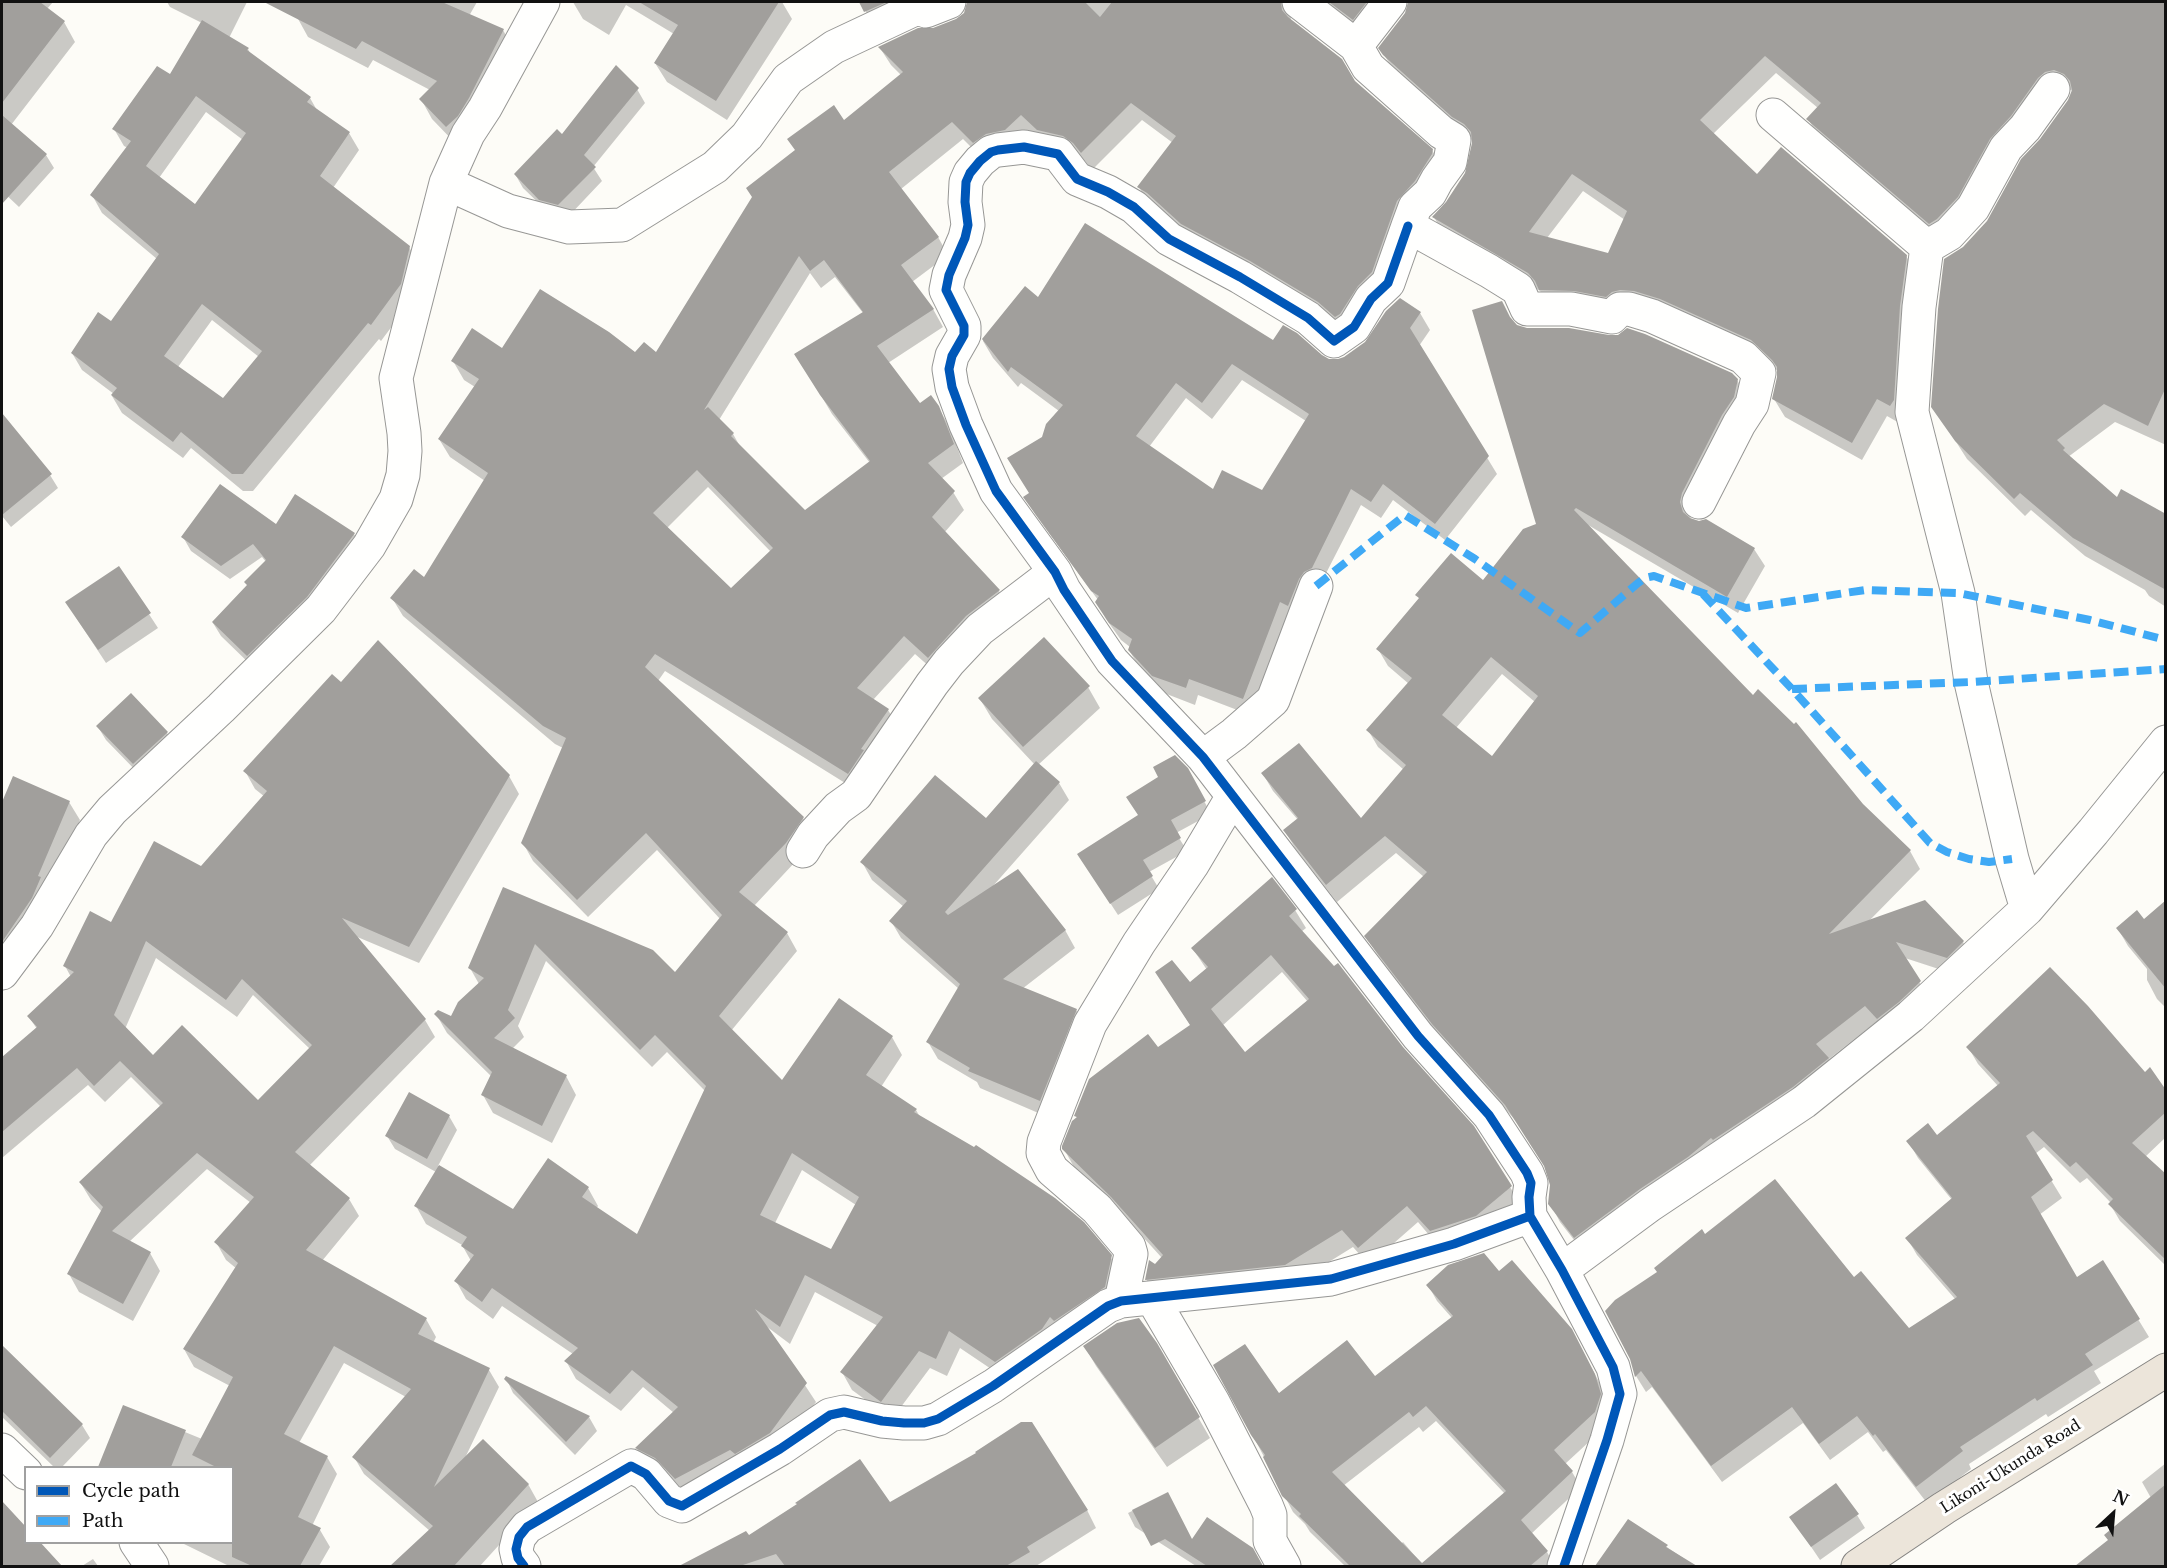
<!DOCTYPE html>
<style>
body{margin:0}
#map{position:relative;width:2167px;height:1568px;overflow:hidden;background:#fdfcf7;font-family:"Libre Baskerville",serif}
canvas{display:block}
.frame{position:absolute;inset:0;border:3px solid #111;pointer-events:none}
.legend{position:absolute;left:24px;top:1466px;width:210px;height:78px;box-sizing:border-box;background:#fff;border:2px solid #a0a0a0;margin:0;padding:8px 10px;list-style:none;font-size:18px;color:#111}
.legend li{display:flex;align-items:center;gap:12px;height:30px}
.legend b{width:30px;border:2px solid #a0a0a0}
.north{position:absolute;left:2083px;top:1484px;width:60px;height:60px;-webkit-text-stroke:4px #fff;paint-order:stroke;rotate:26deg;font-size:16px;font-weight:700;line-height:24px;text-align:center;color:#111}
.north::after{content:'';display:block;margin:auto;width:21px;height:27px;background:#111;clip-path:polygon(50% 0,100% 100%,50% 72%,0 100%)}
</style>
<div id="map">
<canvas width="2167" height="1568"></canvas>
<div class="frame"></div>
<ul class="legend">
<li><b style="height:8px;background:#0057b8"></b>Cycle path</li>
<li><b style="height:8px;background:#3fa9f5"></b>Path</li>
</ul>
<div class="north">N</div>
</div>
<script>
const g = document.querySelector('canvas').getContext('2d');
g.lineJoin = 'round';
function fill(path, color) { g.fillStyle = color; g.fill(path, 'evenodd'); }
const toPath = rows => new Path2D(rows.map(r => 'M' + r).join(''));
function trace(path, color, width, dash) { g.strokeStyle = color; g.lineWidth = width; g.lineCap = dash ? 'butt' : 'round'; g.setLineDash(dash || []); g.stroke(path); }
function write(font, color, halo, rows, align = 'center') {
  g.font = font + ' "Libre Baskerville",serif'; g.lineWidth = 6; g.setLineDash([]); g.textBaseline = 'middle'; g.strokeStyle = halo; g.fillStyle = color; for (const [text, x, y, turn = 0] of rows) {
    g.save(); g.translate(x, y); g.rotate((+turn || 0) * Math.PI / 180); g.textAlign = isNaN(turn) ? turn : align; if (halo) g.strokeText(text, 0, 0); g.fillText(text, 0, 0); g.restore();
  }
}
fill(toPath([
 [2,2,53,2,47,9,64,22,75,42,11,125,46,155,54,168,19,207,2,191],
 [167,2,247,2,229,38,248,49,251,55,310,98,318,112,349,133,359,150,333,188,409,247,419,265,410,302,381,341,379,339,253,491,243,491,191,448,183,458,122,413,112,396,114,394,82,370,72,353,111,323,157,259,102,213,92,195,128,148,124,146,114,129,170,77,202,23,170,7],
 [206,112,243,140,196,206,159,178],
 [212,320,259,357,223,400,178,367],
 [305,2,477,2,469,16,503,30,514,50,458,146,432,119,421,99,430,90,373,60,368,68,308,37,297,17],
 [573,2,782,2,792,19,727,120,667,82,655,63,674,34,626,5,609,35,583,19],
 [861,2,921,2,875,30],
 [964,2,1311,2,1294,8,1290,21,1354,82,1432,150,1443,169,1350,332,1193,242,1149,205,1139,187,1173,143,1142,120,1092,170,1085,161,1074,154,1049,148,1032,132,1015,148,984,160,963,139,901,189,938,237,948,255,912,282,933,309,943,327,888,363,920,405,938,407,949,426,963,463,941,479,953,492,964,510,944,533,999,591,1009,609,939,675,915,654,873,700,888,710,899,728,858,791,665,671,658,681,803,818,813,836,796,861,754,906,787,933,797,951,731,1031,782,1083,892,1037,902,1055,881,1087,916,1110,920,1117,1110,1256,1121,1275,1115,1305,1006,1379,960,1348,947,1376,930,1368,892,1419,852,1390,842,1372,878,1326,815,1292,790,1344,766,1326,816,1402,780,1451,687,1497,648,1466,637,1449,674,1413,643,1387,621,1411,576,1379,566,1361,573,1354,502,1306,493,1319,466,1299,456,1281,471,1261,462,1245,426,1224,416,1206,436,1172,395,1149,387,1136,449,1116,457,1130,438,1166,513,1211,588,1188,598,1206,596,1209,638,1236,705,1091,667,1052,652,1067,546,961,518,1026,524,1037,512,1049,566,1076,576,1095,552,1143,493,1113,483,1095,492,1077,447,1033,436,1014,451,1018,479,984,470,968,503,889,675,974,720,919,657,850,588,917,533,861,523,843,563,748,555,744,403,616,392,598,424,580,485,481,450,457,439,439,475,387,464,380,453,361,503,350,656,355,844,122,901,75,891,65,880,48,957,21,965,14,969,4],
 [810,273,821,288,835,277,863,313,807,372,832,414,870,463,805,512,741,448,733,434,719,420],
 [708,487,771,552,731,590,667,528],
 [802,1170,856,1205,832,1251,775,1223],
 [1314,2,1400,2,1363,37],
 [1404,2,2166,2,2166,445,2115,422,2068,457,2118,499,2166,516,2166,607,2149,596,2145,590,2085,556,2031,510,2025,516,1967,459,1933,406,1964,248,1988,222,2070,101,2073,91,2065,88,1940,241,1819,137,1808,119,1818,108,1776,73,1713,134,1757,176,1906,256,1917,274,1901,424,1887,416,1862,460,1785,417,1774,399,1779,372,1763,358,1544,296,1540,291,1444,235,1434,217,1447,203,1467,173,1474,141,1464,135,1395,73,1380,48,1406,14,1410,4],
 [1583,191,1625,220,1609,255,1547,238],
 [637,89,645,103,593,167,602,181,567,218,549,213,523,188,515,174,562,136],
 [1026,289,1038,300,1273,342,1329,361,1338,361,1420,313,1430,330,1419,346,1497,474,1445,540,1393,500,1381,518,1361,505,1253,716,1198,695,1195,705,1164,693,1139,667,1129,650,1130,647,1121,640,1106,619,1097,602,1098,600,1035,514,1025,497,1031,494,1044,438,1059,411,1021,383,1018,387,993,358,983,341],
 [1242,380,1306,421,1262,492,1214,491,1149,447,1186,398,1212,419],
 [1511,321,1517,326,1737,380,1748,398,1692,512,1690,520,1754,549,1765,566,1738,613,1588,525,1753,697,1910,851,1920,869,1868,922,1924,902,1963,942,1973,960,1957,975,1905,958,1930,1000,1888,1036,1876,1022,1829,1059,1838,1076,1585,1254,1560,1222,1550,1203,1551,1185,1547,1169,1517,1122,1444,1042,1377,954,1366,936,1424,877,1396,853,1337,902,1295,848,1285,831,1298,820,1273,791,1263,774,1361,820,1404,770,1378,747,1368,730,1409,684,1388,666,1378,649,1420,599,1417,595,1484,582,1538,525],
 [1502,674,1535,702,1492,758,1456,728],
 [7,422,50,475,58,488,11,527,2,516,2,427],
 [277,526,354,534,362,548,255,669,221,636,213,623,248,586,266,562,262,557,230,579,191,551,183,537],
 [119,568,158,628,106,663,75,616],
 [341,684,509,776,519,794,419,963,355,936,425,1020,435,1037,309,1166,349,1199,359,1216,322,1261,426,1319,436,1337,433,1343,489,1370,499,1387,465,1458,528,1484,538,1502,480,1566,393,1566,430,1531,364,1474,354,1457,406,1397,344,1363,299,1443,327,1457,337,1474,312,1526,320,1530,330,1547,319,1566,290,1566,248,1522,267,1566,229,1566,184,1544,184,1542,232,1542,232,1468,100,1468,124,1407,202,1439,230,1386,194,1367,184,1349,237,1269,226,1260,216,1242,251,1203,207,1169,129,1242,150,1253,160,1271,133,1321,79,1292,69,1274,102,1212,91,1200,80,1182,161,1107,131,1077,105,1102,88,1085,2,1158,2,1059,37,1029,29,1017,71,977,65,966,112,924,202,868,265,797,255,789,245,771],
 [156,958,237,1017,253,995,310,1049,258,1102,153,1057,125,1029],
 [1088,687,1100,708,1038,765,1059,783,1069,800,993,886,1065,930,1075,948,1022,989,1076,1010,1086,1027,1050,1118,980,1088,977,1082,938,1059,928,1042,959,989,901,938,891,921,904,907,872,880,862,862,986,820,1035,765,992,719,980,699],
 [98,727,167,733,175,746,142,777,106,740],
 [1187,769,1211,814,1176,833,1187,851,1149,872,1159,889,1118,915,1086,866,1139,816,1160,777],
 [14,778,69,802,80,820,48,893,2,961,2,806],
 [2166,902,2166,1008,2157,999,2147,980,2147,969,2128,946,2118,929,2144,921],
 [1295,910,1306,928,1301,932,1510,1187,1521,1205,1441,1249,1418,1222,1369,1265,1353,1247,1295,1283,1157,1297,1146,1279,1162,1258,1123,1215,1074,1167,1064,1149,1077,1118,1076,1116,1158,1050,1191,1026,1157,972,1189,984,1207,970,1193,949],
 [1282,972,1308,1002,1245,1054,1222,1026],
 [1968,1047,2145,1074,2166,1092,2166,1137,2145,1157,2166,1176,2166,1266,2120,1221,2110,1204,2111,1203,2087,1178,2080,1183,2044,1147,2035,1154,2062,1198,2039,1215,2076,1279,2103,1262,2149,1337,2094,1371,2101,1383,2048,1417,2046,1414,1969,1464,1971,1469,1927,1503,1886,1450,1883,1452,1868,1432,1830,1460,1803,1423,1722,1482,1652,1387,1646,1392,1636,1376,1631,1358,1659,1273,1705,1236,1854,1279,1908,1330,1955,1299,1917,1255,1907,1238,1952,1200,1918,1158,1908,1141,1937,1137,1998,1086,1978,1064],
 [1499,1273,1580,1347,1604,1391,1604,1428,1565,1464,1572,1472,1581,1487,1531,1534,1547,1552,1555,1566,1345,1566,1310,1532,1305,1524,1293,1512,1252,1434,1278,1395,1375,1379,1452,1318,1437,1301,1428,1285],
 [1436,1421,1505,1494,1422,1564,1403,1542,1401,1544,1343,1486,1419,1427,1423,1432],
 [1156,1344,1210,1438,1167,1467,1096,1366,1085,1347],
 [2,1347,82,1425,90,1438,61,1468,55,1468,2,1417],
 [506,1378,589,1417,597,1431,575,1455,513,1393],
 [2166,1463,2166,1566,2077,1566,2109,1541,2151,1498,2142,1482],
 [1167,1494,1192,1541,1260,1563,1261,1566,1196,1566,1135,1527,1128,1513],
 [890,1504,1087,1510,1096,1528,1036,1566,682,1566,745,1533,748,1537],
 [2,1512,26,1542,51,1557,56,1566,2,1566],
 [1857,1515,1865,1528,1820,1560,1791,1517],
 [1628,1521,1695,1566,1609,1566,1604,1557],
 [93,1559,98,1566,82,1566]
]), '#0003');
fill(toPath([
 [2,2,40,2,65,21,2,103],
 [264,2,442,2,504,29,469,98,458,116,446,127,419,99,437,81,362,41,356,49],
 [639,2,779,2,716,101,654,63,678,25],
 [859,2,887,2,864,12],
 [967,2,1085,2,1100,17,1112,2,1281,2,1282,10,1288,17,1342,59,1355,81,1433,149,1432,154,1415,181,1397,201,1372,272,1358,286,1340,314,1335,317,1318,302,1250,261,1181,224,1147,193,1137,187,1176,136,1131,103,1081,153,1073,143,1063,136,1037,130,1021,115,1005,130,986,134,973,143,952,122,889,172,939,237,901,265,934,309,877,346,920,403,931,395,939,406,954,444,928,463,955,491,932,517,1000,590,966,616,928,658,904,636,857,688,889,709,861,749,864,750,848,774,655,654,645,667,804,817,786,843,739,892,788,932,719,1016,782,1080,839,998,893,1036,866,1075,917,1109,914,1112,974,1147,976,1145,1055,1198,1084,1222,1112,1255,1105,1287,1054,1321,1050,1317,1042,1329,995,1362,949,1331,936,1359,919,1351,881,1402,840,1372,883,1317,805,1275,780,1327,755,1309,807,1383,770,1433,735,1454,730,1450,675,1479,655,1458,635,1448,678,1407,632,1370,610,1394,564,1361,578,1348,492,1288,482,1302,454,1281,474,1255,461,1246,467,1237,414,1206,439,1165,513,1209,548,1158,589,1187,582,1197,637,1234,706,1086,655,1035,640,1050,535,944,508,1010,515,1018,494,1038,567,1075,542,1126,481,1095,492,1072,434,1014,438,1010,451,1016,458,1002,484,978,468,968,503,887,653,950,675,972,722,915,646,833,577,900,521,843,566,738,543,726,390,598,414,569,424,577,488,473,438,439,479,379,451,361,472,328,502,348,540,289,609,332,635,352,644,342,656,352,752,197,746,188,795,150,787,139,834,105,844,120,903,72,878,47,918,28,933,28,956,19,964,13],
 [799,256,810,271,824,260,863,312,794,354,820,395,870,461,805,510,731,436,734,433,708,407,704,410],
 [697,470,773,548,731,588,653,513],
 [792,1153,859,1197,831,1249,760,1215],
 [1329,2,1367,2,1353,20],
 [1408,2,2166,2,2166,387,2148,426,2104,404,2057,440,2065,448,2063,450,2117,497,2121,489,2166,514,2166,590,2073,538,2020,493,2014,499,1955,441,1931,407,1938,309,1944,259,1963,247,1987,221,2021,159,2040,139,2068,100,2072,90,2070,81,2064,74,2054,70,2045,72,2038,78,2011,116,1990,139,1958,197,1937,219,1929,224,1806,119,1821,103,1765,56,1700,120,1757,174,1781,147,1907,255,1900,306,1894,400,1890,406,1877,399,1852,443,1772,399,1777,377,1777,367,1772,360,1751,340,1660,299,1634,291,1620,290,1612,292,1606,297,1574,291,1539,290,1535,281,1528,273,1432,217,1446,202,1465,173,1472,143,1471,132,1464,124,1452,117,1383,55,1378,48,1405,13],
 [1572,174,1627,211,1608,253,1529,232],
 [202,20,249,48,247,50,311,97,307,102,350,132,320,176,410,246,401,284,371,325,368,323,243,474,232,474,181,432,173,442,111,395,117,388,71,353,98,312,111,321,159,254,90,195,131,141,112,129,157,66,170,74],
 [196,96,246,133,195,204,146,166],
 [202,304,262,351,223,398,164,356],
 [616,65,639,88,584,155,596,167,558,205,539,200,514,174,557,129,562,134],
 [2,115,47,154,2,204],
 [1085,223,1273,340,1283,325,1297,333,1322,355,1329,359,1338,359,1344,357,1365,342,1386,311,1400,298,1421,312,1410,328,1489,456,1435,524,1383,484,1371,502,1351,489,1312,568,1304,572,1299,579,1288,606,1280,602,1243,699,1189,679,1186,688,1152,676,1128,650,1132,639,1109,623,1095,602,1099,596,1091,591,1023,497,1029,493,1007,458,1042,437,1046,424,1063,405,1011,367,1008,372,982,339,1025,286,1038,297],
 [1232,364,1309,414,1262,490,1222,470,1213,489,1136,436,1176,383,1202,403],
 [1502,301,1510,317,1517,325,1527,328,1569,328,1609,335,1618,335,1627,328,1645,334,1732,373,1738,379,1734,397,1722,415,1682,493,1680,502,1683,512,1690,518,1699,521,1706,519,1755,548,1727,597,1576,508,1574,510,1753,695,1758,689,1794,724,1796,722,1863,804,1911,850,1829,934,1925,900,1964,941,1947,958,1896,942,1921,981,1899,1002,1877,1019,1865,1006,1816,1044,1829,1058,1793,1087,1713,1140,1711,1138,1688,1157,1640,1189,1574,1238,1548,1204,1550,1185,1544,1166,1505,1105,1432,1024,1364,936,1427,872,1385,836,1326,885,1283,830,1298,818,1261,773,1299,743,1361,818,1406,765,1366,730,1412,678,1376,649,1419,598,1415,595,1451,553,1483,580,1523,529,1536,524,1472,310],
 [1491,657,1538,696,1492,756,1442,715],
 [2,413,52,474,2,515],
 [220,484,276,524,295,494,355,533,307,597,247,656,212,622,247,585,244,582,266,560,253,544,221,566,181,537],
 [119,566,151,613,98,650,65,602],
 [1044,637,1090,686,1023,747,978,698],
 [378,640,510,775,409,947,342,918,426,1019,295,1152,350,1198,306,1250,427,1318,418,1334,490,1368,434,1487,483,1439,529,1484,454,1566,390,1566,433,1526,352,1457,411,1389,334,1346,284,1434,328,1456,298,1517,321,1528,300,1566,252,1566,232,1557,232,1467,216,1467,192,1455,233,1377,183,1349,238,1263,214,1242,254,1197,197,1153,112,1231,151,1252,123,1304,67,1274,103,1207,79,1182,163,1103,120,1061,94,1086,77,1068,2,1132,2,1057,37,1027,27,1016,74,972,63,966,90,911,111,922,154,841,201,866,267,791,243,771,332,674,341,682],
 [146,941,226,1000,242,979,312,1045,258,1100,182,1025,153,1055,114,1015],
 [131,693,168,732,133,764,96,726],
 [1175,755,1188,768,1206,801,1171,820,1181,838,1143,860,1153,876,1110,904,1077,854,1138,815,1126,797,1158,777,1153,767],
 [1036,761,1060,782,945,912,948,915,1018,869,1066,930,1003,979,1077,1009,1040,1101,968,1071,970,1068,926,1042,960,984,889,921,907,901,860,862,935,775,986,818],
 [13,776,70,801,38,876,41,877,32,898,2,942,2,802],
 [1272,877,1297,909,1289,916,1334,966,1338,963,1403,1047,1474,1126,1512,1186,1476,1216,1430,1231,1407,1206,1358,1248,1342,1230,1285,1265,1145,1280,1149,1260,1155,1264,1163,1255,1111,1197,1062,1149,1062,1146,1072,1121,1077,1117,1074,1116,1089,1079,1148,1034,1158,1047,1190,1025,1155,972,1172,960,1190,982,1208,967,1191,948],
 [1271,955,1309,999,1245,1052,1211,1009],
 [2166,900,2166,989,2116,928,2137,910,2144,919],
 [2050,967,2088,1006,2145,1072,2150,1067,2166,1090,2166,1112,2132,1143,2166,1174,2166,1260,2108,1204,2113,1199,2076,1162,2070,1167,2033,1131,2026,1136,2053,1180,2031,1197,2077,1277,2103,1260,2140,1319,2085,1354,2093,1365,2037,1401,2035,1398,1960,1447,1963,1451,1916,1487,1875,1434,1873,1436,1857,1416,1819,1444,1792,1407,1711,1466,1641,1371,1635,1377,1630,1359,1605,1311,1615,1300,1657,1272,1654,1268,1702,1229,1705,1234,1775,1179,1854,1277,1861,1271,1909,1328,1957,1297,1905,1238,1952,1198,1906,1141,1928,1123,1937,1135,2000,1083,1966,1047],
 [409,1092,450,1115,427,1159,385,1136],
 [1484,1253,1499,1271,1512,1260,1572,1329,1595,1374,1601,1394,1595,1412,1554,1450,1573,1471,1521,1520,1548,1551,1530,1566,1350,1566,1299,1516,1301,1514,1282,1496,1263,1457,1265,1455,1251,1435,1213,1365,1245,1344,1279,1393,1347,1340,1375,1376,1453,1316,1426,1285,1448,1265],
 [1426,1406,1506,1491,1422,1563,1332,1472,1409,1412,1413,1417],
 [1139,1318,1157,1343,1200,1417,1155,1448,1083,1346,1117,1323],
 [2,1345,83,1424,50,1458,2,1411],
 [506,1376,590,1416,566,1442,504,1379],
 [123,1405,186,1430,171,1467,98,1467],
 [1021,1422,1032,1422,1088,1510,1027,1547,1030,1552,1006,1566,785,1566,776,1554,740,1566,679,1566,746,1531,749,1535,797,1504,795,1503,860,1459,890,1502,976,1453,975,1452],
 [1836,1483,1859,1514,1811,1547,1789,1517],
 [2166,1484,2166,1566,2075,1566,2108,1540,2104,1535],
 [1168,1492,1192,1539,1207,1517,1253,1548,1263,1566,1207,1566,1165,1539,1151,1546,1132,1510],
 [2,1501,26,1527,26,1542,40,1542,62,1566,2,1566],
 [1628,1519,1668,1545,1666,1547,1697,1566,1595,1566]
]), '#a19f9c');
const minor = toPath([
 [1299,2,1356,46],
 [1390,2,1356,46,1368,67,1441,132,1454,140,1450,162,1437,180,1430,193,1415,207,1408,226,1489,271,1518,289,1527,309,1571,309,1612,317,1620,309,1629,309,1652,316,1743,357,1759,373,1752,404,1739,424,1699,502],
 [917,8,926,11,949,2],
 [1773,115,1927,247,1919,307,1912,412,1958,593,1971,682,2012,859,2027,909],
 [446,183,508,211,569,227,622,225,715,167,747,136,788,79,834,47,917,8,913,2],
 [1408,226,1388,283,1371,299,1354,327,1334,341,1308,318,1240,277,1169,239,1134,207,1108,192,1077,179,1058,154,1024,147,998,150,991,152,980,161,970,173,966,182,965,202,968,225,965,238,949,275,946,290,964,326,964,335,952,356,949,369,952,387,966,425,996,491,1055,572,1064,590,1112,661,1203,757,1418,1036,1489,1115,1527,1173,1531,1183,1529,1197,1530,1216,1562,1270,1613,1367,1620,1394,1607,1440,1564,1566],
 [1927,247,1949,234,1973,208,2006,148,2025,128,2053,89],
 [1203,757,1234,734,1273,700,1316,586],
 [803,851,813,835,838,808,856,795,932,684,949,662,980,629,1055,572],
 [2,973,37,926,91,835,112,810,221,708,321,609,369,546,396,499,403,475,405,451,404,433,396,378,446,183,468,134,485,108,543,2],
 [1562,1270,1650,1205,1804,1102,1911,1016,2027,909,2093,832,2166,742],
 [1152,1298,1213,1402,1266,1505,1270,1515,1270,1541,1284,1566],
 [1121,1301,1131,1254,1129,1247,1097,1209,1052,1170,1043,1153,1044,1142,1090,1024,1139,943,1192,865,1233,796],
 [2,1450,26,1473],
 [136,1542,152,1566],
 [524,1566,518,1558,516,1549,519,1537,527,1527,631,1466,646,1474,669,1501,682,1506,780,1449,830,1415,844,1412,882,1421,904,1423,924,1423,938,1419,993,1386,1108,1306,1121,1301,1331,1279,1454,1244,1530,1216]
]);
const trunk = toPath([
 [1858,1566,1944,1508,2166,1370]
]);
trace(minor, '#979795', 35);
trace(trunk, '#858482', 35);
trace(minor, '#fffffe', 33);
trace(trunk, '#ece5da', 33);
trace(toPath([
 [1316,586,1405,515,1475,559,1580,633,1638,583,1645,578,1654,576,1746,608,1865,590,1958,593,2090,620,2166,640],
 [1703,594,1792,689,1930,843,1947,852,1969,859,1989,862,2012,859],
 [1792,689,1971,682,2166,669]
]), '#3fa9f5', 8, [15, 8]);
trace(toPath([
 [1408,226,1388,283,1371,299,1354,327,1334,341,1308,318,1240,277,1169,239,1134,207,1108,192,1077,179,1058,154,1024,147,998,150,991,152,980,161,970,173,966,182,965,202,968,225,965,238,949,275,946,290,964,326,964,335,952,356,949,369,952,387,966,425,996,491,1055,572,1064,590,1112,661,1203,757,1418,1036,1489,1115,1527,1173,1531,1183,1529,1197,1530,1216,1562,1270,1613,1367,1620,1394,1607,1440,1564,1566],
 [524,1566,518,1558,516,1549,519,1537,527,1527,631,1466,646,1474,669,1501,682,1506,780,1449,830,1415,844,1412,882,1421,904,1423,924,1423,938,1419,993,1386,1108,1306,1121,1301,1331,1279,1454,1244,1530,1216]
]), '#0057b8', 9);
write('15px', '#111', '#fff', [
 ["Likoni-Ukunda Road",2011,1467,-32]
]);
</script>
